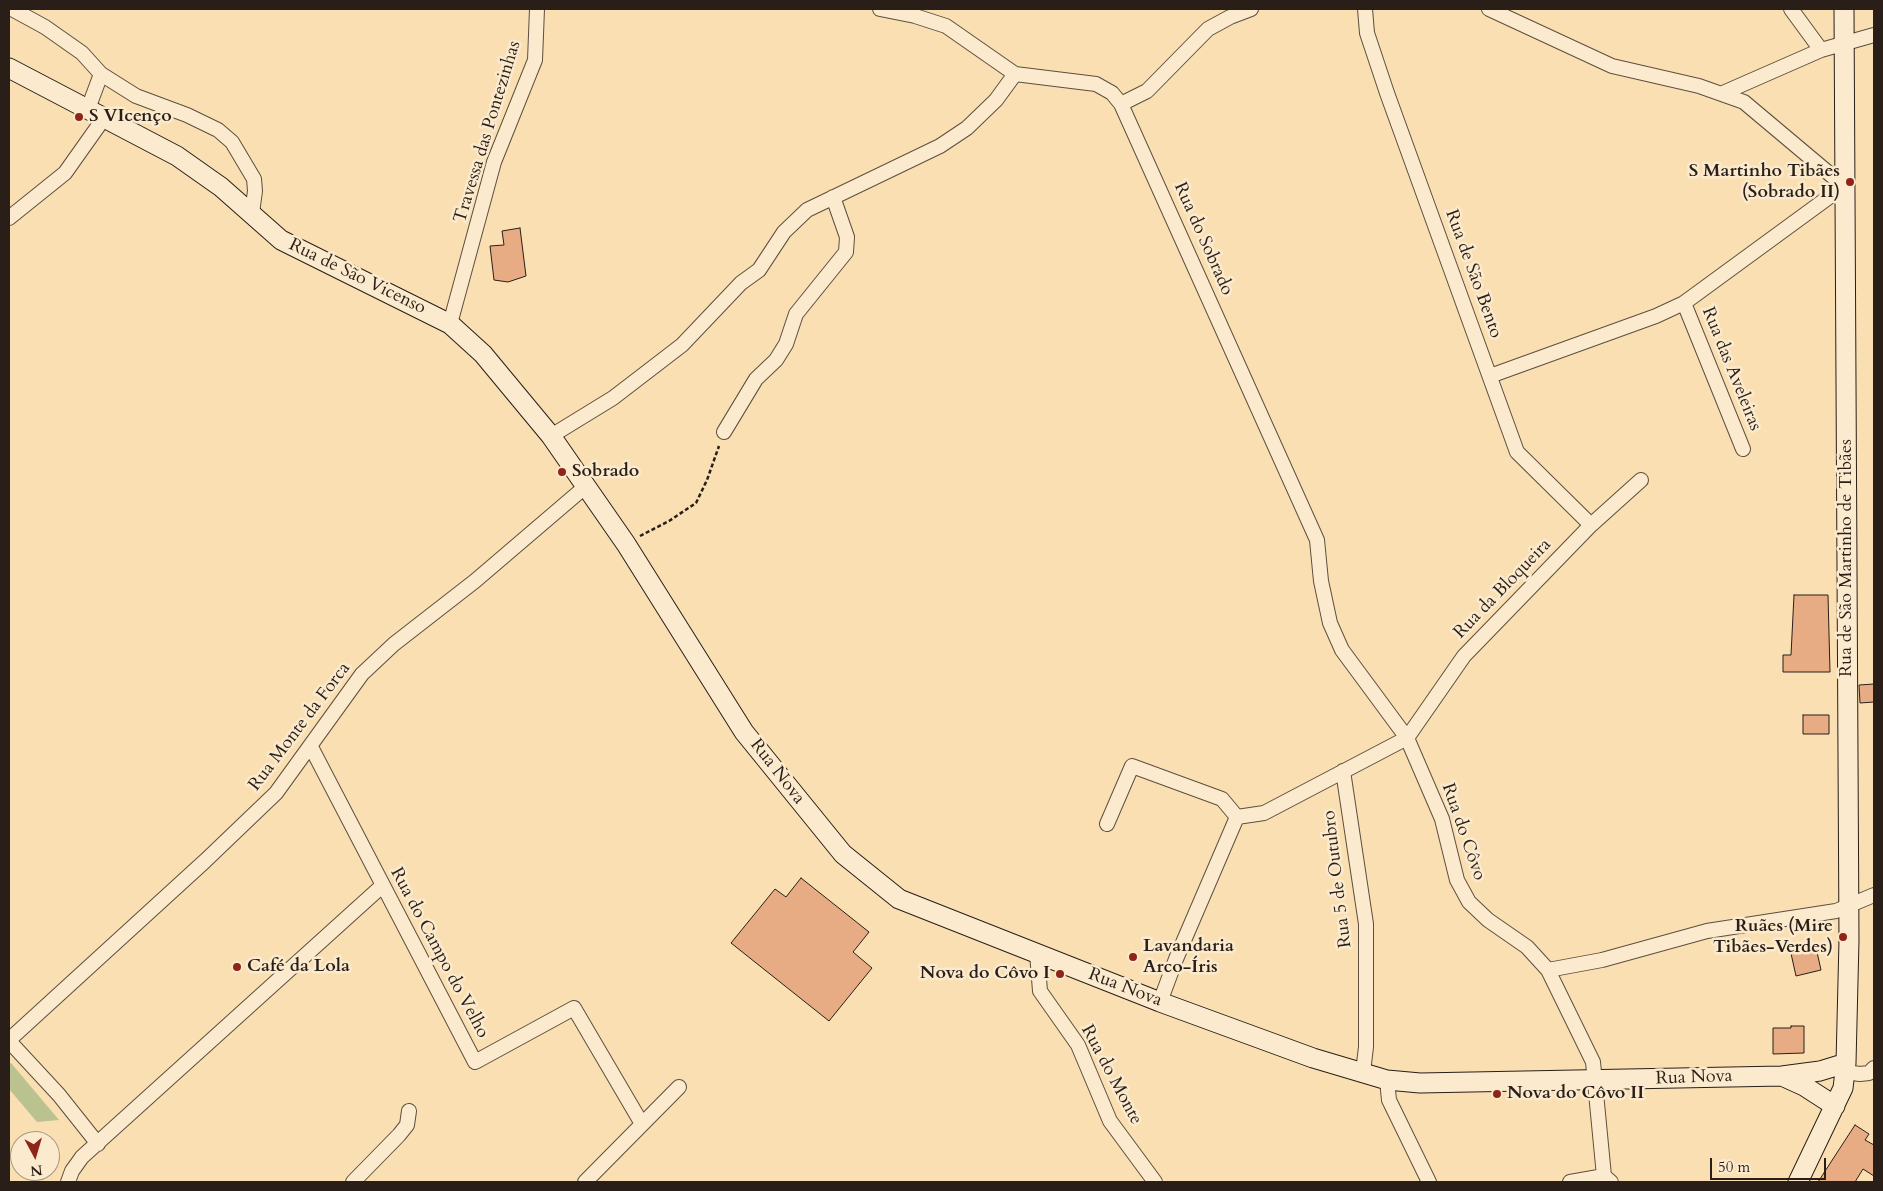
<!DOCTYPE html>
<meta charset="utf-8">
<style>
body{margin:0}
#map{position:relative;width:1883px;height:1191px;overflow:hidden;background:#f9dfb2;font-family:Cardo,serif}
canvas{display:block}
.frame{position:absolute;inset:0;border:10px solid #291f18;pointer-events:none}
.north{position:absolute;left:10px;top:1131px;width:50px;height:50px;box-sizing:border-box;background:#fbeacd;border:1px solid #a79985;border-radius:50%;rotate:174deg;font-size:14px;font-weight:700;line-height:20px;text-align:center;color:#291f18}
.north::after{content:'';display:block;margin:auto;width:18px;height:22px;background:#8f2418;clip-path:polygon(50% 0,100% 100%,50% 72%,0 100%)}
.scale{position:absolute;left:1710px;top:1158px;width:116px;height:22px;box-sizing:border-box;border:2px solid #291f18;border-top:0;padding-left:6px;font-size:15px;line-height:18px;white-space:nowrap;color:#291f18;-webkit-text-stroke:4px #fbeacd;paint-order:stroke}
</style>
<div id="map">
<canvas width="1883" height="1191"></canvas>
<div class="frame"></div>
<div class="north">N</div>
<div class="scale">50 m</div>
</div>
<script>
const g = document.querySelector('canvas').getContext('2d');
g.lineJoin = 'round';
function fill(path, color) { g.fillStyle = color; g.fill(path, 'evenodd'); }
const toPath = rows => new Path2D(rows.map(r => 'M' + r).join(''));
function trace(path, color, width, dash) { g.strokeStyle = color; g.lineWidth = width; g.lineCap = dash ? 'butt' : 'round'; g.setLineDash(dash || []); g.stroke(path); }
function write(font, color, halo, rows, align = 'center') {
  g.font = font + ' Cardo,serif'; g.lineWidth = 5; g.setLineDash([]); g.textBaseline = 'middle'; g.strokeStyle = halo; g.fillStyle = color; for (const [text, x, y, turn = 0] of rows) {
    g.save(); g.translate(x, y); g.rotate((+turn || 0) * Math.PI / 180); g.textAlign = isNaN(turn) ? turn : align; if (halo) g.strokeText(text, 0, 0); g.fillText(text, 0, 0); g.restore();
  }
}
fill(toPath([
 [11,1063,59,1120,37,1122,9,1089,9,1064]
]), '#bac28f');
const building = toPath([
 [520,228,526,276,508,282,494,280,490,246,504,245,502,231,520,228],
 [1794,595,1828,595,1830,672,1783,672,1783,655,1791,655,1794,595],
 [1874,684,1874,702,1860,703,1859,685,1874,684],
 [1803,715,1829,715,1829,734,1803,734,1803,715],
 [801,878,869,932,853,952,872,968,829,1021,731,943,775,889,786,897,801,878],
 [1815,943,1821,970,1796,976,1790,949,1815,943],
 [1791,1026,1804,1026,1804,1053,1773,1054,1773,1028,1791,1028,1791,1026],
 [1855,1125,1869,1134,1865,1140,1874,1145,1874,1176,1863,1169,1855,1182,1818,1182,1855,1125]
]);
fill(building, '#e8ac84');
trace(building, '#291f18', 1);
const street = toPath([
 [12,9,45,27,82,53,101,74,88,109],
 [880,9,915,16,946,26,1015,74,1096,84,1112,93,1121,104,1317,540,1321,581,1330,623,1342,650,1407,738,1442,819,1457,880,1469,902,1488,920,1527,947,1548,970,1602,960,1707,931,1836,911,1874,895],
 [1365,9,1367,33,1387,93,1517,452,1591,525],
 [1489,9,1612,66,1699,86,1744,102,1844,186,1684,303,1656,316,1490,376],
 [1791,9,1821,50],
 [101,74,136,96,187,115,218,130,232,142,254,179,255,191,252,213],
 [1723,93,1821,50,1874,35],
 [1121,104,1147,91,1208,29,1230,17,1251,9],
 [9,218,65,173,104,118],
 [1684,303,1743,449],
 [450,324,494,162,535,60,537,9],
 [724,432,756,379,776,360,786,344,796,314,846,252,847,237,833,197],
 [551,436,613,398,682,345,741,283,759,270,784,232,807,210,940,146,967,128,996,100,1015,74],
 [311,747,475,1062,574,1008,642,1124],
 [1343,771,1366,924,1366,1047,1363,1072],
 [1237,817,1264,813,1407,738,1464,656,1591,525,1641,480],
 [1107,824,1132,766,1222,799,1237,817],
 [1037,953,1040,991,1078,1045,1110,1121,1155,1182],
 [1548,970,1593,1062,1604,1176],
 [1160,1002,1176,959,1237,817],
 [9,1040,205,861,276,793,362,674,394,644,475,581,585,487],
 [9,1041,59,1095,98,1144],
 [1845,1072,1860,1074,1869,1073,1874,1068],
 [1387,1080,1389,1100,1429,1182],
 [68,1182,72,1171,82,1157,382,886],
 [353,1182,399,1135,407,1125,409,1111],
 [585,1182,679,1087],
 [1570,1182,1604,1176,1611,1182]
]);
const secondary = toPath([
 [9,68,177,156,221,187,281,240,450,324,483,354,551,436,626,544,744,732,843,854,899,899,1160,1002,1313,1058,1387,1080,1420,1083,1782,1076,1820,1071,1846,1063],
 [1782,1076,1804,1086,1835,1106],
 [1798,1182,1843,1088,1846,1063,1849,940,1844,9]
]);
trace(street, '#5d4f3e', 16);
trace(secondary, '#291f18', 21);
trace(toPath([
 [640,536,669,521,696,503,707,480,719,446]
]), '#291f18', 2.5, [4, 2.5]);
trace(street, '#fbeacd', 14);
trace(secondary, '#fbeacd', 19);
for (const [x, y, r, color] of [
 [79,117,5,"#8f2418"],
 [1850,182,5,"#8f2418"],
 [562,472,5,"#8f2418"],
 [1843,937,5,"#8f2418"],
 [1133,957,5,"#8f2418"],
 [237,967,5,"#8f2418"],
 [1060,974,5,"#8f2418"],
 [1497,1094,5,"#8f2418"]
]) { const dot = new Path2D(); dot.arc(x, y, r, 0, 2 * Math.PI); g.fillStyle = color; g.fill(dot); trace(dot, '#fbeacd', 2); }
write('bold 18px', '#291f18', '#fbeacd', [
 ["S VIcenço",89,117],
 ["S Martinho Tibães",1840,172,"right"],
 ["(Sobrado II)",1840,193,"right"],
 ["Sobrado",572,472],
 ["Ruães (Mire",1833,927,"right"],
 ["Tibães-Verdes)",1833,948,"right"],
 ["Lavandaria",1143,947],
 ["Arco-Íris",1143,968],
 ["Café da Lola",247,967],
 ["Nova do Côvo I",1050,974,"right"],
 ["Nova do Côvo II",1507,1094]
], 'left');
write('18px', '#291f18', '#fbeacd', [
 ["Travessa das Pontezinhas",488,132,-73],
 ["Rua do Sobrado",1203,239,66],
 ["Rua de São Bento",1473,274,70],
 ["Rua de São Vicenso",357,277,26],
 ["Rua das Aveleiras",1731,369,68],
 ["Rua de São Martinho de Tibães",1847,558,-90],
 ["Rua da Bloqueira",1503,589,-46],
 ["Rua Monte da Forca",300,727,-53],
 ["Rua Nova",777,772,52],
 ["Rua do Côvo",1463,832,71],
 ["Rua 5 de Outubro",1338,879,-97],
 ["Rua do Campo do Velho",439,953,62],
 ["Rua Nova",1125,988,21],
 ["Rua do Monte",1111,1075,62],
 ["Rua Nova",1694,1078,-2]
]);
</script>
